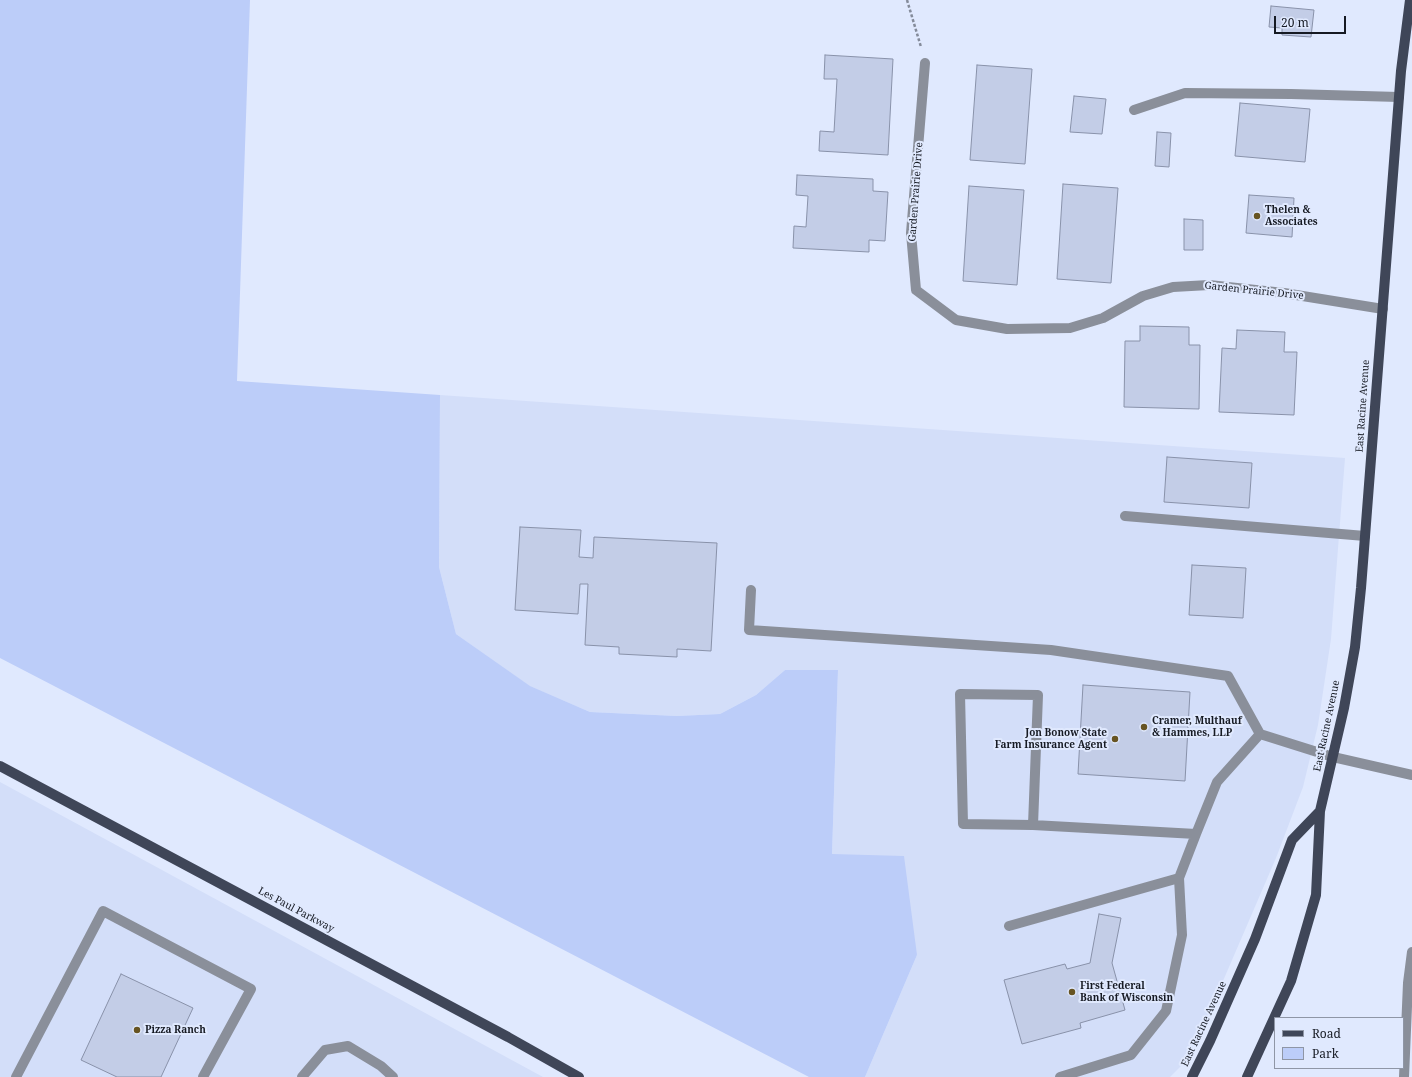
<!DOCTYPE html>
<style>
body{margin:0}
#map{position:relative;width:1412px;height:1077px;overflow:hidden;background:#e0e9fe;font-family:"Noto Serif",serif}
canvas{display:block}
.legend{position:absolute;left:1274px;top:1017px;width:130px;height:52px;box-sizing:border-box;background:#e0e9fe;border:1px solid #8f96a6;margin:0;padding:5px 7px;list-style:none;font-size:12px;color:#161a23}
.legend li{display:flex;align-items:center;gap:8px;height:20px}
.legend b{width:20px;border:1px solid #8f96a6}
.scale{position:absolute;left:1274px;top:16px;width:72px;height:18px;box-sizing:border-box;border:2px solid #161a23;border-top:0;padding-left:5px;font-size:12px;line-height:14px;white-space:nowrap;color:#161a23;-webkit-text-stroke:3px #e0e9fe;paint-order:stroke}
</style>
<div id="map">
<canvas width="1412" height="1077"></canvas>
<ul class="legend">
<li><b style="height:5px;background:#3f4658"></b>Road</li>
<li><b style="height:11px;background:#bccdf9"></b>Park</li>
</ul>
<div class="scale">20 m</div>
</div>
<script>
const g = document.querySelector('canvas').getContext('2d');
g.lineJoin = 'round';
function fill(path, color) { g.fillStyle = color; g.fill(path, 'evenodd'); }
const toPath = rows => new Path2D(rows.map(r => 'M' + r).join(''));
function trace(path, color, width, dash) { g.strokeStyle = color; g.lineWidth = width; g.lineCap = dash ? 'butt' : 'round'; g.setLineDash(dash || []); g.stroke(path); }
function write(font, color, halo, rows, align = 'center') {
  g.font = font + ' "Noto Serif",serif'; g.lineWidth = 4; g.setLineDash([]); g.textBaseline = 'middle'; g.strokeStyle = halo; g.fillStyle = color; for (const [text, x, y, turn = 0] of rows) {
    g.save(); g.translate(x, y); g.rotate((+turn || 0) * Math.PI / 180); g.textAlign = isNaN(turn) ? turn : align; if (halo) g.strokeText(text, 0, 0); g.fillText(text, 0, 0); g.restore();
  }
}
fill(toPath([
 [440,395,1345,458,1331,639,1318,725,1303,787,1276,858,1204,1025,1185,1062,1170,1077,865,1077,917,955,832,854,838,670,785,670,756,695,720,714,677,716,590,712,529,686,456,634,439,567],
 [0,782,543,1077,0,1077]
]), '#d3def9');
fill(toPath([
 [0,0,250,0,237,381,440,395,439,567,456,634,530,686,590,712,677,716,720,714,756,695,785,670,838,670,832,854,904,856,917,955,865,1077,809,1077,0,658]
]), '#bccdf9');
const building = toPath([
 [1271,6,1314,10,1311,37,1282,35,1282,28,1269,27,1271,6],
 [825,55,893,59,888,155,819,151,820,131,834,132,837,79,824,79,825,55],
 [977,65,1032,69,1025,164,970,160,977,65],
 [1074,96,1106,99,1102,134,1070,132,1074,96],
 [1240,103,1310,109,1305,162,1235,156,1240,103],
 [1157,132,1171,133,1169,167,1155,166,1157,132],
 [797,175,873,179,873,191,888,192,885,241,869,240,869,252,793,248,794,226,806,227,808,196,796,195,797,175],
 [1063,184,1118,188,1111,283,1057,279,1063,184],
 [969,186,1024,190,1017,285,963,281,969,186],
 [1249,195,1294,198,1292,237,1246,233,1249,195],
 [1184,219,1203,220,1203,250,1184,250,1184,219],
 [1140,326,1189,327,1189,345,1200,345,1199,409,1124,407,1125,341,1140,341,1140,326],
 [1237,330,1285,332,1284,352,1297,352,1294,415,1219,412,1222,348,1236,349,1237,330],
 [1167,457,1252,463,1249,508,1164,502,1167,457],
 [520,527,581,530,579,557,593,558,594,537,717,543,711,651,677,649,677,657,619,654,619,647,585,645,588,584,580,584,578,614,515,610,520,527],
 [1192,565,1246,568,1243,618,1189,615,1192,565],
 [1083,685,1190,692,1185,781,1078,774,1083,685],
 [1099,914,1121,918,1112,963,1125,1010,1080,1023,1081,1028,1022,1044,1004,980,1065,964,1067,969,1090,963,1099,914],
 [121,974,193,1008,161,1077,117,1077,81,1060,121,974]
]);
fill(building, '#c3cde7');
trace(building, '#8992aa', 1);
trace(toPath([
 [907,0,921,47]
]), '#848b9a', 2.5, [3, 2]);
trace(toPath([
 [925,63,911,233,916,290,956,320,1007,329,1070,328,1103,318,1143,296,1173,287,1209,285,1284,293,1383,309],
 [1134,110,1185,93,1291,94,1399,97],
 [1125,516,1365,536],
 [751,590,749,630,1051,650,1228,676,1260,734,1333,757,1412,775],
 [1033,825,963,824,960,694,1038,695,1033,825,1196,834,1217,782,1260,734],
 [1009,926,1179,878,1196,834],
 [16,1077,103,911,251,989,203,1077],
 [302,1077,325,1050,348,1046,381,1066,393,1077],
 [1060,1077,1131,1055,1166,1011,1182,935,1179,878],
 [1404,1077,1408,983,1412,952]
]), '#8a8f9a', 10);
trace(toPath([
 [0,766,508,1037,579,1077],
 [1192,1077,1210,1041,1255,939,1292,840,1320,811],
 [1247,1077,1291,981,1316,895,1320,811,1344,708,1355,647,1361,588,1401,71,1410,0]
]), '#3f4658', 10);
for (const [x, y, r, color] of [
 [1257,216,4,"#675422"],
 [1144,727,4,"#675422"],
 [1115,739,4,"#675422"],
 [1072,992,4,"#675422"],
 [137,1030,4,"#675422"]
]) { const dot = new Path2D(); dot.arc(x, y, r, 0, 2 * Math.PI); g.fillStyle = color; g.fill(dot); trace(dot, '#e0e9fe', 1.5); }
write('10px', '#161a23', '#e0e9fe', [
 ["Garden Prairie Drive",916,192,-86],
 ["Garden Prairie Drive",1254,291,6],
 ["East Racine Avenue",1363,406,-86],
 ["East Racine Avenue",1327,726,-78],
 ["Les Paul Parkway",296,910,28],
 ["East Racine Avenue",1204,1024,-65]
]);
write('bold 10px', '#161a23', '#e0e9fe', [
 ["Thelen &",1265,210],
 ["Associates",1265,222],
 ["Cramer, Multhauf",1152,721],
 ["& Hammes, LLP",1152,733],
 ["Jon Bonow State",1107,733,"right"],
 ["Farm Insurance Agent",1107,745,"right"],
 ["First Federal",1080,986],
 ["Bank of Wisconsin",1080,998],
 ["Pizza Ranch",145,1030]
], 'left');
</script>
